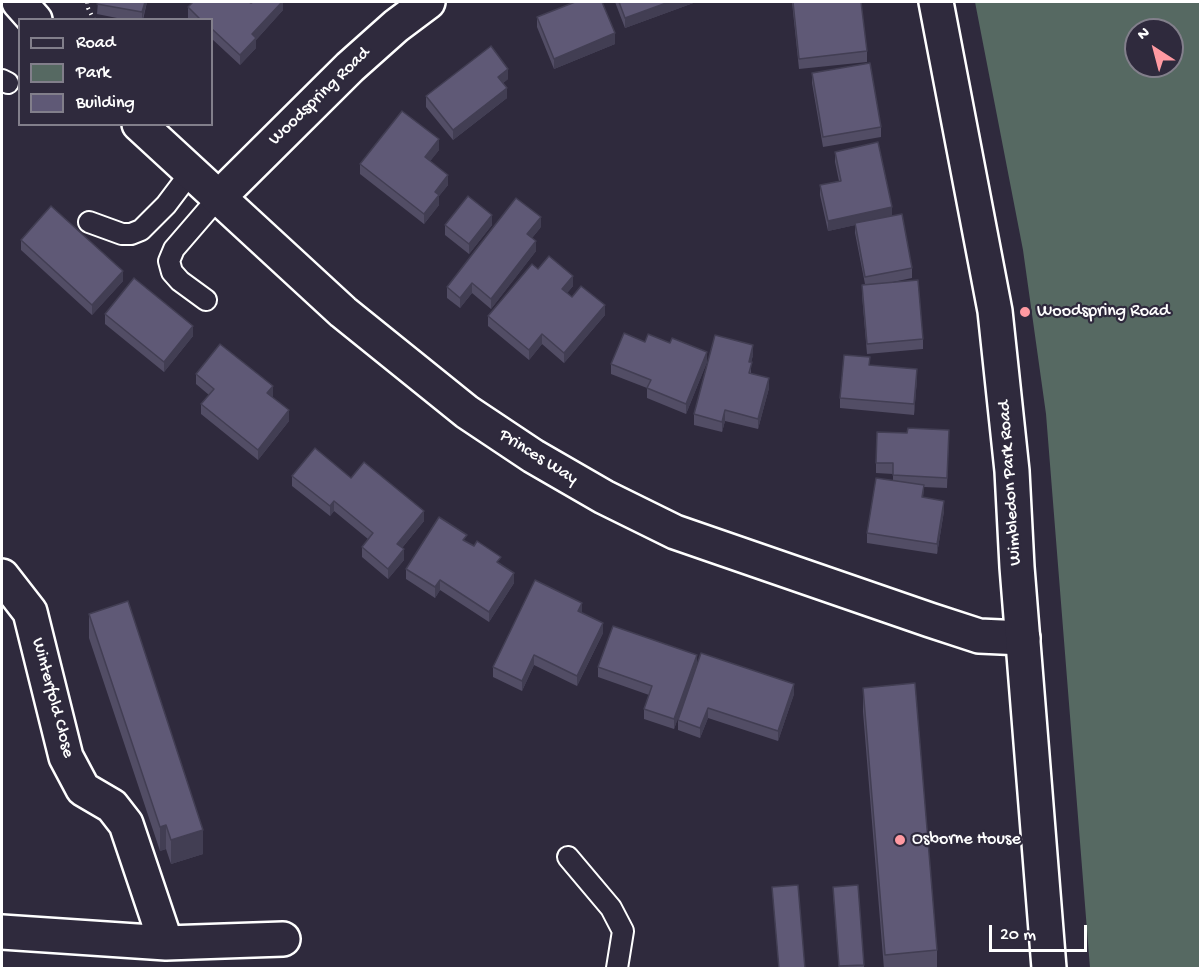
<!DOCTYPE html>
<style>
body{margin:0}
#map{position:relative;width:1202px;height:970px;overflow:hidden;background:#2f2a3d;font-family:"Gochi Hand",sans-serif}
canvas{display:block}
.frame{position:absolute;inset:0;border:3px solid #fff;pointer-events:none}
.legend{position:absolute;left:18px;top:18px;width:195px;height:108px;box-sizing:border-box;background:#2f2a3d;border:2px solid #827f8b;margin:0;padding:8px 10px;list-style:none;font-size:18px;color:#fff}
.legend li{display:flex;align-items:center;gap:12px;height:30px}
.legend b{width:30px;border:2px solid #827f8b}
.north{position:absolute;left:1124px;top:18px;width:60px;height:60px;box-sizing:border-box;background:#2f2a3d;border:2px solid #827f8b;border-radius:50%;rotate:324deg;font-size:16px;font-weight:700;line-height:24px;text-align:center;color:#fff}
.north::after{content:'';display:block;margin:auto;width:21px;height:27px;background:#ff9aa2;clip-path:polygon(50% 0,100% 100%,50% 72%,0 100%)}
.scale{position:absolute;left:989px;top:925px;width:98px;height:27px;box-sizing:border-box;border:3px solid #fff;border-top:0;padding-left:8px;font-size:18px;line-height:21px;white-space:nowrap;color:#fff;-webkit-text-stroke:4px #2f2a3d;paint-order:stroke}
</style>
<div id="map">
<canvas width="1202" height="970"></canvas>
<div class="frame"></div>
<ul class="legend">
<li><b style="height:8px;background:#2f2a3d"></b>Road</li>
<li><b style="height:16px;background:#566962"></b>Park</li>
<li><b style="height:16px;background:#5f5976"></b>Building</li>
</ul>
<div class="north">N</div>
<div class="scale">20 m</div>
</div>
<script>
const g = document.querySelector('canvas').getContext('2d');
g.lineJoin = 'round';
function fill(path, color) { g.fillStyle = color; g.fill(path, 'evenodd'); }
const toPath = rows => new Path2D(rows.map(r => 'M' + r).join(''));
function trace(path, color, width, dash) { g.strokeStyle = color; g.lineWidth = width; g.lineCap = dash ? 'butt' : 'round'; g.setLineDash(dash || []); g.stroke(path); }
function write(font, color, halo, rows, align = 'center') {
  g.font = font + ' "Gochi Hand",sans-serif'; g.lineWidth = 4.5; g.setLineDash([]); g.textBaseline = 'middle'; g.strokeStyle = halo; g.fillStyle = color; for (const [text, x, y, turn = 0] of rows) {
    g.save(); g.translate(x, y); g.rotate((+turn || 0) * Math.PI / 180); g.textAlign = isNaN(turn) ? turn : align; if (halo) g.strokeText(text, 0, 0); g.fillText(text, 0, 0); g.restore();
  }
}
fill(toPath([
 [975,2,1200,2,1200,968,1090,968,1046,414,1023,250],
 [1136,30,1172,30,1172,66,1136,66]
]), '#566962');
const lane = toPath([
 [2,80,8,83],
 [89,222,122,234,131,234,141,230,166,205,191,172],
 [206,300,180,281,172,272,169,261,174,249,218,198],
 [568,857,611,908,623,931,617,968]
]);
const street = toPath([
 [19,2,35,20],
 [139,124,343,312,467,412,533,456,604,497,675,532,930,620,979,636,1023,638],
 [218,198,350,67,396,26,428,2],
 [2,576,30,612,66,757,83,789,112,806,126,824,166,943,2,932],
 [166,943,283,939]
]);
const secondary = toPath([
 [936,2,995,311,1012,471,1017,567,1049,968]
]);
trace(lane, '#fff', 24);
trace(street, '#fff', 38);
trace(secondary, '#fff', 38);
trace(toPath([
 [87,2,88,8,94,20]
]), '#fff', 4, [1.5, 4.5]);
trace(lane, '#2f2a3d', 20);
trace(street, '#2f2a3d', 33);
trace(secondary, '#2f2a3d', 33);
fill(toPath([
 [98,2,147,2,143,20,127,20,97,14],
 [283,2,283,10,256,40,256,48,240,65,212,39,212,20,190,20,188,18,188,7],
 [615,2,696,2,625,28],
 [792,2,861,2,867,51,867,62,799,69],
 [537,17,615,44,554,69,537,27],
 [812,73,881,127,881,137,823,147,812,83],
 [508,79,503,83,507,98,453,140,426,107,426,96],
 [439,150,430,161,448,185,439,196,439,205,424,224,360,174,360,164],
 [835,152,892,216,912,268,912,278,888,283,923,339,923,349,867,354,862,295,862,285,865,284,855,233,855,225,828,231,820,195,820,185,839,181,835,162],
 [445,225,492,225,469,254,445,235],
 [541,227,532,238,536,251,491,309,472,293,460,308,447,298,447,287],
 [21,240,123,281,92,315,21,250],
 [538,269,573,286,567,293,572,297,605,315,564,363,542,344,529,360,488,326,488,316],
 [105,314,193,336,164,372,105,324],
 [645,342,707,362,686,414,647,398,647,388,611,374,611,364],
 [753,355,751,362,751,373,769,388,758,429,725,421,722,432,694,425,694,414],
 [870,365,917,379,914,415,840,408,840,398],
 [196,374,272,397,289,421,258,460,201,414,201,404,209,395,196,384],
 [949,430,947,488,924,487,923,498,944,511,937,554,867,543,867,533,893,480,893,474,876,473,876,463,907,433],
 [292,476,351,478,424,521,402,548,404,560,388,579,362,557,362,547,368,539,334,511,330,516,292,486],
 [467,542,501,564,514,583,489,622,440,590,435,598,406,579,406,569],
 [582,613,603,633,577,686,534,665,522,691,493,677,493,667],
 [89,614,203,854,171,864,166,849,160,851,89,638],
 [701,653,794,694,778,741,708,718,700,738,678,730,678,720],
 [697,665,674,729,644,719,644,709,649,695,598,677,598,667],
 [863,688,937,950,937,969,884,969,863,712],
 [833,892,864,965,864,969,839,969]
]), '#524d65');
fill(toPath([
 [145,2,147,2,142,20,142,12],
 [282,2,283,2,283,10,256,40,256,48,240,65,240,55,252,34],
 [669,2,696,2,625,28,625,18],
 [615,33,615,44,554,69,554,59],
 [508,69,508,79,498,87,498,77],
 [507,88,507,98,453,140,453,130],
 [439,139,439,150,425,168,425,157],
 [448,175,448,185,439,196,439,205,424,224,424,214,435,192],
 [892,207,892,217,828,231,828,221],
 [492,215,492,225,469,254,469,244],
 [541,217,541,227,527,244,527,234],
 [536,241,536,251,491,309,491,299],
 [123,271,123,281,92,315,92,305],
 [573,276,573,286,562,299,562,289],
 [472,283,472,293,460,308,460,298],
 [605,305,605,315,564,363,564,353],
 [193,326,193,336,164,372,164,362],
 [542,334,542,344,529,360,529,350],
 [753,345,753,355,749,372,749,362],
 [707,352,707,362,686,414,686,404],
 [917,369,917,379,914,415,914,404],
 [769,378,769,388,758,429,758,419],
 [273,386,273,397,267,403,267,393],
 [289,410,289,421,258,460,258,450],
 [725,410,725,421,722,432,722,422],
 [334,501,334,511,330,516,330,506],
 [944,501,944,511,937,554,937,544],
 [424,511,424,521,397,554,397,544],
 [404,549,404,560,388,579,388,569],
 [514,573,514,583,489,622,489,612],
 [440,580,440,590,435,598,435,587],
 [582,603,582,613,578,611],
 [603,623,603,633,577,686,577,676],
 [534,655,534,665,522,691,522,681],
 [697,655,697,665,674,729,674,719],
 [794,684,794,694,778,741,778,731],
 [708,708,708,718,700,738,700,728],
 [166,825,166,849,160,851,160,827],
 [203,830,203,854,171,864,171,840]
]), '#423e53');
const building = toPath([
 [98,2,145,2,142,12,97,4,98,2],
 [193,2,249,2,251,3,253,2,282,2,252,34,256,38,240,55,212,29,212,20,201,20,188,7,193,2],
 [575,2,602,2,615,33,554,59,537,17,575,2],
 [619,2,669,2,625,18,619,2],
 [793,2,861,2,867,51,799,59,793,2],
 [491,46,508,69,498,77,507,88,453,130,426,96,491,46],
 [870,63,881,127,823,137,812,73,870,63],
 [402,111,439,139,425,157,448,175,435,192,439,195,424,214,360,164,402,111],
 [878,142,892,207,828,221,820,185,841,181,835,152,878,142],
 [468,196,492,215,469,244,445,225,468,196],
 [516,198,541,217,527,234,536,241,491,299,472,283,460,298,447,287,516,198],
 [51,206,123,271,92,305,21,240,51,206],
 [902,214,912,268,865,277,855,223,902,214],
 [549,256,573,276,562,289,572,297,581,286,605,305,564,353,542,334,529,350,488,316,532,264,538,269,549,256],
 [134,278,193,326,164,362,105,314,134,278],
 [918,280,923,339,867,344,862,285,918,280],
 [624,333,645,342,648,334,670,343,672,338,707,352,686,404,647,388,651,380,611,364,624,333],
 [715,335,753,345,749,362,752,362,749,373,769,378,758,419,725,410,722,422,694,414,715,335],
 [220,344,273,386,267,393,289,410,258,450,201,404,214,389,196,374,220,344],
 [844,355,870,357,869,365,917,369,914,404,840,398,844,355],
 [908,428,949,430,947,478,893,475,893,463,876,463,877,432,907,433,908,428],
 [315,448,351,478,364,462,424,511,397,544,404,549,388,569,362,547,373,533,334,501,330,506,292,476,315,448],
 [876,478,924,485,922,497,944,501,937,544,867,533,876,478],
 [439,517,467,535,463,540,474,546,477,541,501,557,497,562,514,573,489,612,440,580,435,587,406,569,439,517],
 [535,580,582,603,578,611,603,623,577,676,534,655,522,681,493,667,535,580],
 [128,601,203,830,171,840,166,825,160,827,89,614,128,601],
 [613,626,697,655,674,719,644,709,652,686,598,667,613,626],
 [701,653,794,684,778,731,708,708,700,728,678,720,701,653],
 [915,683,937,950,885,955,863,688,915,683],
 [798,885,805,969,779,969,772,887,798,885],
 [858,885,864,965,839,966,833,887,858,885]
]);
fill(building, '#5f5976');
trace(building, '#423e53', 1.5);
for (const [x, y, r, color] of [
 [1025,312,6,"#ff9aa2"],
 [900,840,6,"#ff9aa2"]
]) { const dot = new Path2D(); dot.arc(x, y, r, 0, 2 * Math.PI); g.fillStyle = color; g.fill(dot); trace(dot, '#2f2a3d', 2); }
write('18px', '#fff', '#2f2a3d', [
 ["Woodspring Road",320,97,-44],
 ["Princes Way",538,458,32],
 ["Wimbledon Park Road",1011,483,-94],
 ["Winterfold Close",52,698,75]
]);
write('18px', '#fff', '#2f2a3d', [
 ["Woodspring Road",1037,312],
 ["Osborne House",912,840]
], 'left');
</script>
